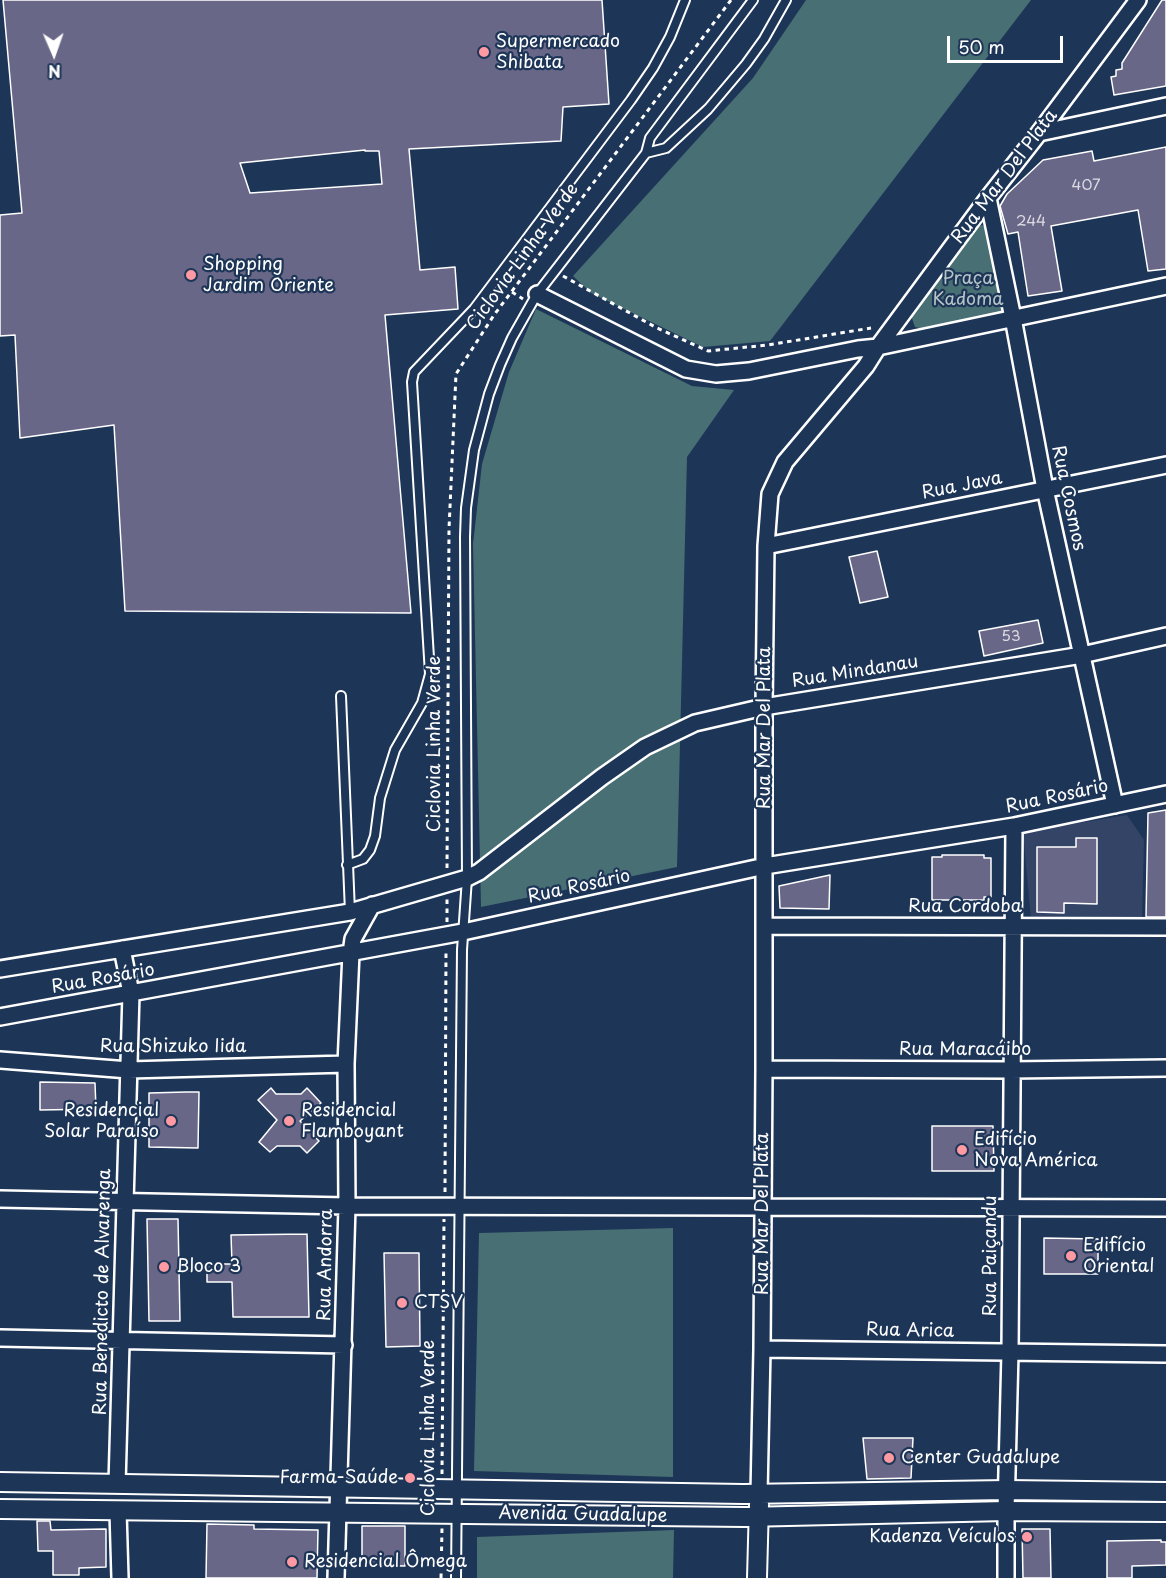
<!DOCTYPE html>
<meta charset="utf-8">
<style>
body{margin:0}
#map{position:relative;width:1166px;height:1578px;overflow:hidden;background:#1d3557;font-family:"Playpen Sans",sans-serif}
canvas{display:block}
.north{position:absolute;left:24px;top:24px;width:60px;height:60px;-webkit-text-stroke:4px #1d3557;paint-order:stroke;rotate:178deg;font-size:16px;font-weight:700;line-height:24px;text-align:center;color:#fff}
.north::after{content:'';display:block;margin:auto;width:21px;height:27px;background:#fff;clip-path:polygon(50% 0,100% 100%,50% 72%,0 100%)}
.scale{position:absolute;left:947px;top:36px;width:116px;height:27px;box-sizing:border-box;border:3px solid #fff;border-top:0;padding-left:8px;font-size:18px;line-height:21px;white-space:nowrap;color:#fff;-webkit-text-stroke:4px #1d3557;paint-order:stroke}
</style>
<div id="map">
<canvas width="1166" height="1578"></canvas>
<div class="north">N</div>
<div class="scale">50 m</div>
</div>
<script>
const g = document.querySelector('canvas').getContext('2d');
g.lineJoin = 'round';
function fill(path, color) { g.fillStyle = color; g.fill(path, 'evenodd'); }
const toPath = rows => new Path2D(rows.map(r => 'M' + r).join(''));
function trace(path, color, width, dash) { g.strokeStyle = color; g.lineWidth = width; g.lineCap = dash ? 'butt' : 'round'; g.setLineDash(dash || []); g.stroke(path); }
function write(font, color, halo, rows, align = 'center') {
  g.font = font + ' "Playpen Sans",sans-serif'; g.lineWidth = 4.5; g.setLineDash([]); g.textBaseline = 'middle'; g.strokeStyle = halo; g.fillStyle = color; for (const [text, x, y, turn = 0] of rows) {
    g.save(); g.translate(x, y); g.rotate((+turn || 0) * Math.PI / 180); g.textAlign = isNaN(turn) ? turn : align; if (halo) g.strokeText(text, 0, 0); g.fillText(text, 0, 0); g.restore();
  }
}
fill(toPath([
 [1127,815,1144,840,1142,919,1031,920,1023,832]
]), '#344466');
fill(toPath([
 [806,0,1031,0,770,341,703,347,591,293,573,276,753,78],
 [982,225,987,228,1004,312,928,330,915,327,910,313,979,226],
 [536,309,692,386,734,390,687,457,677,867,481,907,473,544,482,464,509,372],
 [673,1228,673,1477,474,1471,479,1233],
 [674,1530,673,1578,477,1578,477,1537]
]), '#486f73');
const building = toPath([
 [3,0,602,0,609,104,563,107,561,141,409,149,420,270,455,267,458,309,385,315,411,613,125,611,114,425,20,438,15,335,0,336,0,215,22,213,3,0],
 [365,150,365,151,379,151,382,184,250,193,240,163,365,150],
 [1162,0,1166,0,1166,86,1114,95,1111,77,1116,76,1116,70,1122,69,1122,63,1162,0],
 [1166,147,1166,269,1148,271,1138,210,1051,226,1062,291,1028,296,1018,232,1008,234,1000,206,1007,194,1043,160,1092,151,1094,161,1166,147],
 [877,551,888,597,860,603,849,557,877,551],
 [1038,620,1043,643,984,656,979,631,1038,620],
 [1166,810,1166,917,1146,917,1148,813,1166,810],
 [1076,838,1097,838,1097,904,1064,903,1064,913,1037,912,1037,847,1076,847,1076,838],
 [942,855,984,855,984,858,991,858,991,897,984,897,984,900,932,900,932,857,942,857,942,855],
 [830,875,829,909,780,908,779,886,830,875],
 [40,1082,95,1083,96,1109,40,1110,40,1082],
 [271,1088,276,1094,301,1094,307,1088,321,1103,300,1121,319,1141,307,1153,300,1146,277,1146,270,1152,259,1142,277,1120,258,1100,271,1088],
 [186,1092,199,1092,198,1148,149,1147,149,1093,186,1092],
 [932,1126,993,1126,994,1171,932,1171,932,1126],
 [147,1219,178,1219,180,1321,149,1321,147,1219],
 [307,1234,309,1317,233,1317,232,1282,207,1282,207,1264,232,1264,231,1235,307,1234],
 [1044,1238,1098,1239,1098,1274,1044,1274,1044,1238],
 [384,1253,419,1253,420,1346,386,1347,384,1253],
 [863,1438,913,1438,911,1478,867,1479,863,1438],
 [37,1521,50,1521,51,1530,106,1529,106,1567,79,1568,79,1575,53,1575,53,1551,38,1551,37,1521],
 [207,1524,254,1525,254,1529,318,1530,317,1578,206,1578,207,1524],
 [362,1526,405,1526,405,1566,362,1565,362,1526],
 [1022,1529,1050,1529,1051,1578,1023,1578,1022,1529],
 [1161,1540,1161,1542,1166,1542,1166,1565,1132,1566,1132,1578,1107,1578,1107,1541,1161,1540]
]);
fill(building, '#696788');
trace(building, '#fff', 1.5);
const service = toPath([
 [646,153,666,148,708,109,746,64,764,39,786,0],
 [341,696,350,912],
 [347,865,363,859,370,850,375,836,380,798,395,750,422,703,430,674,412,382,414,372,474,309,631,100,653,68,670,37,685,0],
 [456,1578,462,950,467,878,465,537,466,508,474,450,489,394,500,365,512,338,537,294,646,153,650,138,753,0]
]);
const minor = toPath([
 [1039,133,1166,106],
 [988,198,1013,318,1045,489,1115,805],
 [537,294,686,369,716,374,749,371,858,349,878,347,1166,286],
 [766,546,1166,465],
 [764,926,1166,927],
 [0,969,350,912,467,878,479,872,602,777,645,747,695,723,764,707,1082,655,1166,636],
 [0,1017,463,932,765,866,1014,826,1166,794],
 [0,1060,129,1070,346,1064],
 [764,1069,1011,1070,1166,1068],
 [0,1199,347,1206,1166,1208],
 [0,1338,344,1345],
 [762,1349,1166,1354],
 [117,1484,131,993,122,949],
 [759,1494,762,1349,764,1069,764,707,766,546,770,494,785,462,866,366,878,347,988,198,1039,133,1138,0],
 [118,1511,120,1578],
 [336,1578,347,1206,346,1064,351,953,353,939,372,905],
 [1006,1578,1006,1511,1010,1352,1014,826]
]);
const tertiary = toPath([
 [0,1482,743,1494,1007,1490,1166,1492],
 [0,1509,745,1517,1006,1511,1166,1512],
 [757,1578,759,1504]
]);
trace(service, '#fff', 12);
trace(minor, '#fff', 20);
trace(tertiary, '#fff', 22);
trace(toPath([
 [563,276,657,328,708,351,768,345,871,328],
 [512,292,523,299],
 [447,868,449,529,456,374,494,315,731,0],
 [447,922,447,898],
 [445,1192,446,949],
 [442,1474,444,1219],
 [441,1578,442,1528]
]), '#fff', 3, [4.5, 4.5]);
trace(service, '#1d3557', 8);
trace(minor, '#1d3557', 15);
trace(tertiary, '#1d3557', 18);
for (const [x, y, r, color] of [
 [484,52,6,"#ff9aa2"],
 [191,275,6,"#ff9aa2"],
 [171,1121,6,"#ff9aa2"],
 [289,1121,6,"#ff9aa2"],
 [962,1150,6,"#ff9aa2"],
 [1071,1256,6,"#ff9aa2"],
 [164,1267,6,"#ff9aa2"],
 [402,1303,6,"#ff9aa2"],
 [889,1458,6,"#ff9aa2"],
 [410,1478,6,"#ff9aa2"],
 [1027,1537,6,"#ff9aa2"],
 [292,1562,6,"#ff9aa2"]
]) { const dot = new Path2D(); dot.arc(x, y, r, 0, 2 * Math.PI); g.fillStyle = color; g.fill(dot); trace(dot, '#1d3557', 2); }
write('15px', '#dad9e1', null, [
 ["407",1086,186],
 ["244",1031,222],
 ["53",1011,637]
]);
write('18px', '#fff', '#1d3557', [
 ["Supermercado",496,42],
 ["Shibata",496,63],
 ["Shopping",203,265],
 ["Jardim Oriente",203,286],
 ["Residencial",159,1111,"right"],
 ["Solar Paraíso",159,1132,"right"],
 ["Residencial",301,1111],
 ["Flamboyant",301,1132],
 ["Edifício",974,1140],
 ["Nova América",974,1161],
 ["Edifício",1083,1246],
 ["Oriental",1083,1267],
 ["Bloco 3",176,1267],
 ["CTSV",414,1303],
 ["Center Guadalupe",901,1458],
 ["Farma-Saúde",398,1478,"right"],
 ["Kadenza Veículos",1015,1537,"right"],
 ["Residencial Ômega",304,1562]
], 'left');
write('18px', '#fff', '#1d3557', [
 ["Rua Mar Del Plata",1005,177,-53],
 ["Ciclovia Linha Verde",523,257,-54],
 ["Rua Java",962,486,-11],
 ["Rua Cosmos",1068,498,78],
 ["Rua Mindanau",855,672,-9],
 ["Rua Mar Del Plata",765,728,-90],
 ["Ciclovia Linha Verde",435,744,-90],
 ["Rua Rosário",1057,797,-12],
 ["Rua Rosário",579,887,-12],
 ["Rua Cordoba",965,907],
 ["Rua Rosário",103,979,-10],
 ["Rua Shizuko Iida",173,1047],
 ["Rua Maracáibo",965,1050],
 ["Rua Mar Del Plata",763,1214,-90],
 ["Rua Paiçandu",991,1256,-90],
 ["Rua Andorra",326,1265,-89],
 ["Rua Benedicto de Alvarenga",103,1292,-89],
 ["Rua Arica",910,1331,1],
 ["Ciclovia Linha Verde",429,1428,-90],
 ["Avenida Guadalupe",583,1515,1]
]);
write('18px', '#b6c5c7', '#1d3557', [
 ["Praça",968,279],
 ["Kadoma",968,300]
]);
</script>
